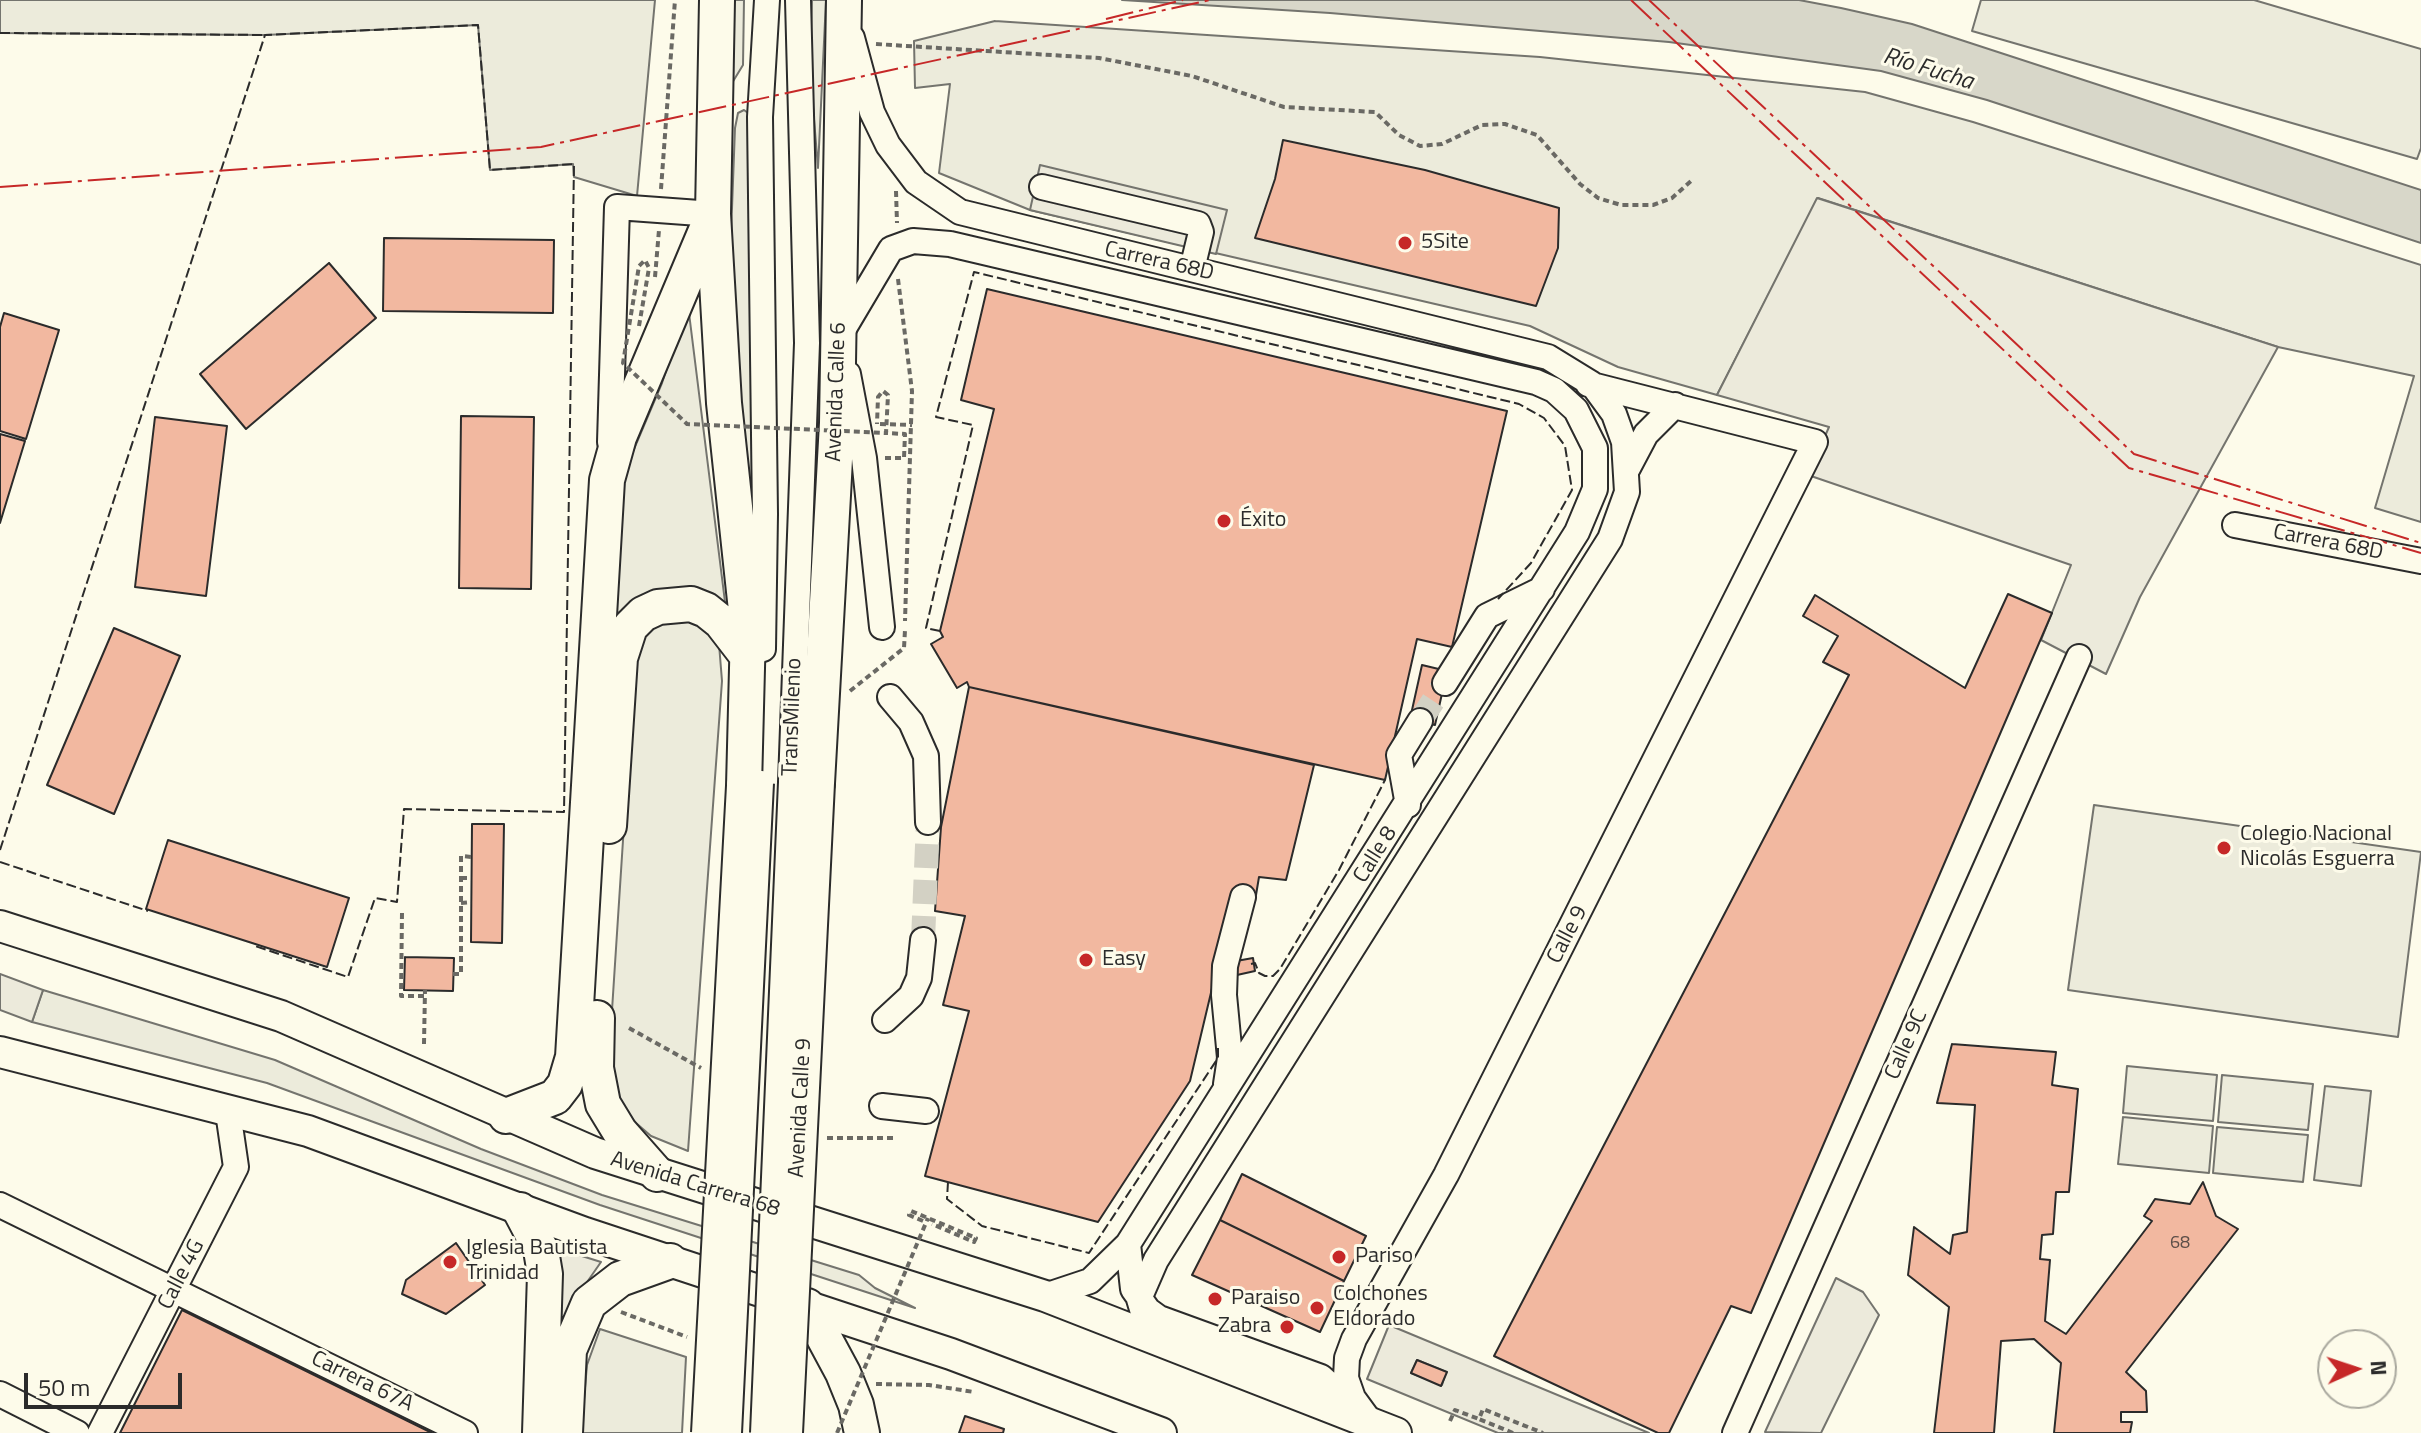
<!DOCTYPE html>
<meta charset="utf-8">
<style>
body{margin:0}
#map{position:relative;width:2421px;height:1433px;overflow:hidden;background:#fdfbea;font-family:"Titillium Web",sans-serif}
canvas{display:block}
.north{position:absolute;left:2317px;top:1329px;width:80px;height:80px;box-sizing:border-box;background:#fdfbea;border:2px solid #a9a89e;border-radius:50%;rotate:87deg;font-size:22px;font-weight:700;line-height:32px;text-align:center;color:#2b2b2b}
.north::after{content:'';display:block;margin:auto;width:28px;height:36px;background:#c62828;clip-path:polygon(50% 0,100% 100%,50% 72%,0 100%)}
.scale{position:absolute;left:24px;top:1373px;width:158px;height:36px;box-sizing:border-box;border:4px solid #2b2b2b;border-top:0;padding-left:10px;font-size:24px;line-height:28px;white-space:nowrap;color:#2b2b2b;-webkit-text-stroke:6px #fdfbea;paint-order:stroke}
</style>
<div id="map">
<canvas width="2421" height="1433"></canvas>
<div class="north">N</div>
<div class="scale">50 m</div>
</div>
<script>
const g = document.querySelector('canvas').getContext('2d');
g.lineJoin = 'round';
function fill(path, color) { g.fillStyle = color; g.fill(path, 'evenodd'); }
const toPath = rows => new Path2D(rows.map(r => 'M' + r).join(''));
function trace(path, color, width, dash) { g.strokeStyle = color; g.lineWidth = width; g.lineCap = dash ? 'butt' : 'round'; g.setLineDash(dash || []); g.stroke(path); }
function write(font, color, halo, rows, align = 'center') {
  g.font = font + ' "Titillium Web",sans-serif'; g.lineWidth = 6; g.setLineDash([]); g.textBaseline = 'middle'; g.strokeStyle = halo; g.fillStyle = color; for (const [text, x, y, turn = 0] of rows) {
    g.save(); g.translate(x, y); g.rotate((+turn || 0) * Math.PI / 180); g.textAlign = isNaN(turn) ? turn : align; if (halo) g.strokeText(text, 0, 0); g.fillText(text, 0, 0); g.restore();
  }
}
const green = toPath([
 [0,0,655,0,637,196,574,177,573,164,490,170,478,25,265,35,0,33,0,0],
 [733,0,744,0,743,65,729,88,733,0],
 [812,0,826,0,818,168,810,70,812,0],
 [1981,0,2254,0,2421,49,2421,148,2417,159,1972,31,1981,0],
 [995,21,1540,57,1865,92,1973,122,2421,265,2421,522,2375,508,2414,376,2278,347,1818,198,1717,395,1618,367,1530,326,1030,210,939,173,950,84,915,88,914,41,995,21],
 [744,110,748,113,754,308,752,465,756,588,728,315,735,128,738,113,744,110],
 [688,305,725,602,713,595,609,633,623,475,662,383,688,305],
 [695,618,719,644,722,681,688,1151,651,1136,636,1123,616,1102,608,1072,635,655,642,634,656,622,695,618],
 [2094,805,2421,852,2398,1037,2068,990,2094,805],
 [43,990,275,1060,481,1149,602,1195,859,1275,875,1288,915,1308,600,1205,267,1083,32,1022,43,990],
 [2127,1066,2217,1075,2213,1121,2123,1113,2127,1066],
 [2222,1075,2313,1084,2308,1130,2218,1122,2222,1075],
 [2325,1086,2371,1091,2361,1186,2314,1180,2325,1086],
 [2123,1117,2213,1126,2209,1173,2118,1164,2123,1117],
 [2217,1127,2308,1135,2303,1182,2213,1173,2217,1127],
 [600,1329,686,1357,682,1433,581,1433,587,1365,600,1329]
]);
fill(green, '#ecebdb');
trace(green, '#74746e', 2);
const parking = toPath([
 [1040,165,1227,210,1216,254,1030,210,1040,165],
 [1817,198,2278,347,2140,597,2106,674,2041,640,2071,565,1808,475,1829,427,1717,395,1817,198],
 [0,974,43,990,32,1022,0,1010,0,974],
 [550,1246,601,1262,569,1308,556,1359,550,1246],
 [1836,1278,1863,1292,1879,1315,1821,1433,1765,1432,1836,1278],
 [1389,1325,1649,1433,1498,1433,1367,1379,1389,1325],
 [1417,1360,1446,1372,1442,1385,1411,1373,1417,1360]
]);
fill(parking, '#eceadb');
trace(parking, '#74746e', 2);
const water = toPath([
 [1122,0,1799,0,1841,8,1912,24,2421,190,2421,243,1987,100,1881,71,1669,42,1330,13,1122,0]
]);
fill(water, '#d8d7c9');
trace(water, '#74746e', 2);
const building = toPath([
 [1283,140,1425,170,1559,208,1558,248,1536,306,1255,238,1275,179,1283,140],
 [384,238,554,240,553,313,383,311,384,238],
 [329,263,376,318,246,429,200,374,329,263],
 [987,289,1507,411,1452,647,1417,639,1385,780,969,687,967,682,957,688,931,644,943,637,940,631,994,409,961,400,987,289],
 [4,313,59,330,26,439,0,431,0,327,4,313],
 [461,416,534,417,531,589,459,588,461,416],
 [155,417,227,426,206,596,135,587,155,417],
 [0,434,25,441,0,523,0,434],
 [2008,594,2052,613,1751,1313,1731,1306,1669,1433,1658,1433,1494,1356,1849,675,1823,662,1838,636,1803,616,1815,595,1965,688,2008,594],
 [114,628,180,656,114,814,47,785,114,628],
 [1422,665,1447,671,1435,725,1410,719,1422,665],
 [969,687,1314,765,1286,880,1259,877,1255,901,1234,896,1190,1081,1098,1222,925,1176,969,1011,943,1005,965,916,935,911,941,827,969,687],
 [472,824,504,824,502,943,471,942,472,824],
 [168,840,349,898,327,967,146,909,168,840],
 [405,957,454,958,453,991,404,990,405,957],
 [1253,958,1255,971,1228,977,1225,963,1253,958],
 [1952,1044,2056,1052,2052,1085,2078,1089,2069,1192,2056,1192,2053,1234,2042,1235,2040,1259,2050,1260,2045,1321,2066,1334,2152,1221,2144,1216,2155,1199,2190,1204,2203,1182,2216,1216,2238,1229,2126,1372,2146,1391,2147,1412,2121,1412,2121,1422,2132,1422,2130,1433,2054,1433,2061,1363,2034,1339,2001,1341,1994,1433,1934,1433,1949,1307,1908,1275,1914,1227,1950,1254,1953,1235,1967,1232,1975,1105,1937,1103,1952,1044],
 [1242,1174,1366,1236,1344,1281,1220,1220,1242,1174],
 [1220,1220,1344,1281,1320,1332,1192,1275,1220,1220],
 [456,1243,485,1285,446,1314,402,1294,406,1280,456,1243],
 [182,1310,432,1433,120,1433,182,1310],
 [1417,1360,1447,1372,1441,1386,1411,1373,1417,1360],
 [965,1416,1004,1429,1003,1433,959,1433,965,1416]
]);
fill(building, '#f2b8a0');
trace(building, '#2b2b2b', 2);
trace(toPath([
 [1420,721,1445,683],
 [923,940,928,822]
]), '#d3d1c4', 24, [24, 12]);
const minor = toPath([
 [852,38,872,112,888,145,916,182,960,212,1548,357,1592,384,1614,414,1624,442,1627,492,1610,539,1156,1260,1139,1299,1150,1336],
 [1042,187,1198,224,1201,232,1192,269],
 [840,335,891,249,913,241,950,244,1536,382,1554,390,1576,410,1595,448,1595,489,1577,532,1128,1244,1090,1281,1045,1296],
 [848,374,864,458,882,627],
 [610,442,617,207,713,214],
 [1628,468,1646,434,1675,405],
 [2235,525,2421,561],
 [763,649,765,514,760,117,767,0],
 [1445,683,1487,616,1542,589],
 [890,697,911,722,926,756,928,822],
 [791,782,807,343,798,0],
 [1408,805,1399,755,1420,721],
 [885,1020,911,996,919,978,923,940],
 [1226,1084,1230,1058,1224,995,1225,966,1243,897],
 [882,1106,926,1111],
 [0,1205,465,1433],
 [1128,1244,1133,1289,1148,1310,1159,1318,1321,1377,1330,1385,1329,1393,1325,1398,1313,1399],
 [0,1394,77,1433],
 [1372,1424,1353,1398,1346,1378,1347,1358,1354,1339,1446,1175,1815,442,1588,384],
 [100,1433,236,1167,228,1112],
 [1735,1433,2079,657]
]);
const major = toPath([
 [0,926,281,1016,595,1153,1045,1296,1396,1433],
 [0,1052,308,1131,585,1233,951,1354,1161,1433]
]);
const highway = toPath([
 [717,0,713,214,724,403,748,629,744,786],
 [817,783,837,423,844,0],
 [609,826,620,658,630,627,643,614,658,607,691,604,706,610,721,622,748,657],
 [597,1018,596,1068,603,1104,620,1132,657,1174],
 [506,1116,555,1097,565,1084,573,1057,607,480,619,437,713,214],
 [520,1210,541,1250,545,1274,540,1433],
 [807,1306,843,1373,856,1405,862,1433],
 [565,1433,569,1350,589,1303,620,1279,670,1261]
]);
trace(minor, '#2b2b2b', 28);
trace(major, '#2b2b2b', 34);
trace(highway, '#2b2b2b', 38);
trace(toPath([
 [876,44,1099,58,1192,76,1284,107,1375,112,1399,135,1420,146,1442,144,1482,125,1505,124,1537,135,1580,184,1598,198,1621,205,1653,205,1672,198,1691,181],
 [661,189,675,0],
 [896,191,897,223],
 [655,277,659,230],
 [898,279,912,391,905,621],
 [880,424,912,425],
 [885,458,904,458,905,434,886,433],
 [850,691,904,648,905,630],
 [461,878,471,878],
 [461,903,471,902],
 [402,913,401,996,425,996],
 [453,974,461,974,461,856,472,857],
 [629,1028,701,1068],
 [424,1044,425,990],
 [827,1138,897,1138],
 [923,1221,909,1215,911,1211,976,1238,974,1242,932,1224],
 [621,1312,687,1337],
 [876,1384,929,1385,974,1392],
 [1450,1421,1455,1410,1479,1419],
 [1513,1433,1479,1419,1483,1409,1543,1433]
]), '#6a6964', 4, [6, 4]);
trace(minor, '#fdfbea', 24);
trace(major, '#fdfbea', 30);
trace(highway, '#fdfbea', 34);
const minorBridge = toPath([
 [729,1433,761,783],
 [763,1433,791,782]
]);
const highwayBridge = toPath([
 [709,1433,744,786],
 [785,1433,817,783]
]);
trace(minorBridge, '#2b2b2b', 28, []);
trace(highwayBridge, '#2b2b2b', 38, []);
trace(toPath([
 [639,326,649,268,645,260,639,266,623,363,687,424,886,433,888,395,883,391,878,397,877,424],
 [837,1433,928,1218]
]), '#6a6964', 4, [6, 4]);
trace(minorBridge, '#fdfbea', 24);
trace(highwayBridge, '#fdfbea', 34);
trace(toPath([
 [0,33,265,35],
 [940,631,926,628,973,425,936,417,974,272,1519,404,1544,418,1565,446,1572,490,1531,563,1498,599],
 [0,850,265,35,478,25,490,170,574,164,564,812,404,809,397,902,375,898,348,977,255,946],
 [0,862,148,911],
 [1251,964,1255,963,1259,973,1265,976,1273,976,1280,969,1339,870,1385,780],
 [948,1182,947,1199,982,1226,1089,1253,1218,1058,1218,1048]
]), '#2b2b2b', 2, [10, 4]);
trace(toPath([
 [1631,0,2129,468,2421,553],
 [1649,0,2134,454,2421,543],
 [1106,19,1183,0],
 [0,187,541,147,1210,0]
]), '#c62828', 2, [28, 6, 4, 6]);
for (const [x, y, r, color] of [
 [1405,243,8,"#c62828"],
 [1224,521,8,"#c62828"],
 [2224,848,8,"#c62828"],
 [1086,960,8,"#c62828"],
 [1339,1257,8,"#c62828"],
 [450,1262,8,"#c62828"],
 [1215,1299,8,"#c62828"],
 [1317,1308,8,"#c62828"],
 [1287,1327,8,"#c62828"]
]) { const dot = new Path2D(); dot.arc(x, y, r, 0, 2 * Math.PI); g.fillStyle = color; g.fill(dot); trace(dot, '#fdfbea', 3); }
write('18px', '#5d4e48', null, [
 ["68",2180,1244]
]);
write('22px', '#2b2b2b', '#fdfbea', [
 ["5Site",1421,243],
 ["Éxito",1240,521],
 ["Colegio Nacional",2240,835],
 ["Nicolás Esguerra",2240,860],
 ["Easy",1102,960],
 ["Iglesia Bautista",466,1249],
 ["Trinidad",466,1274],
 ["Pariso",1355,1257],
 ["Colchones",1333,1295],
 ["Eldorado",1333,1320],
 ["Paraiso",1231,1299],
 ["Zabra",1271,1327,"right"]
], 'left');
write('22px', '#2b2b2b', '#fdfbea', [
 ["Carrera 68D",1159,262,13],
 ["Avenida Calle 6",837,392,-88],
 ["Carrera 68D",2328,543,11],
 ["TransMilenio",793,717,-88],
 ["Calle 8",1376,855,-58],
 ["Calle 9",1568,935,-63],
 ["Calle 9C",1907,1045,-66],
 ["Avenida Calle 9",801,1108,-87],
 ["Avenida Carrera 68",695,1185,17],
 ["Calle 4G",182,1275,-63],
 ["Carrera 67A",362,1382,26]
]);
write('italic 24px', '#2b2b2b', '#fdfbea', [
 ["Río Fucha",1928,70,17]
]);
</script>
